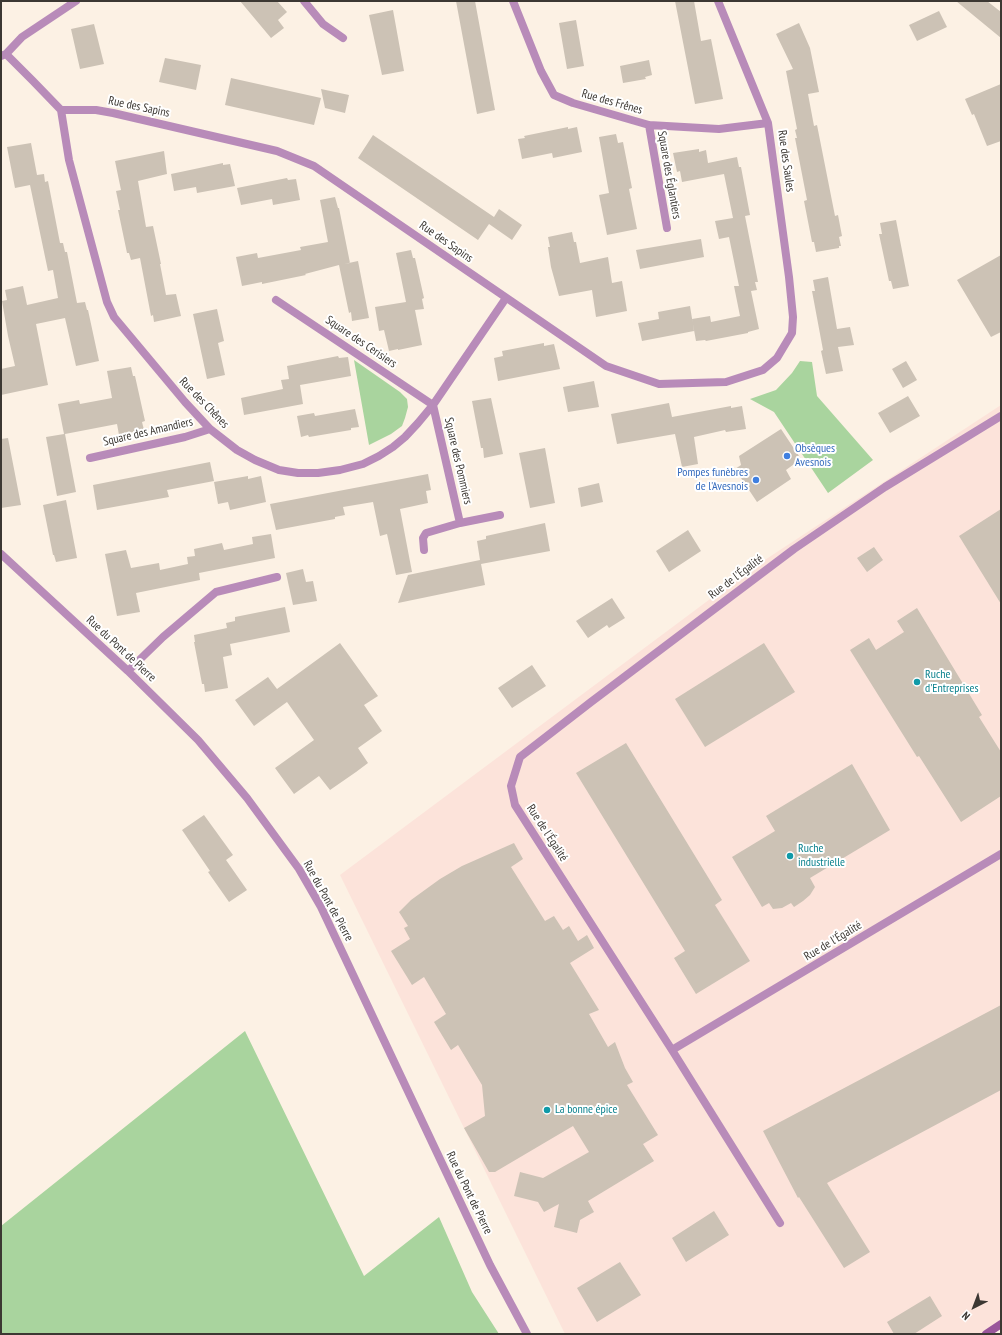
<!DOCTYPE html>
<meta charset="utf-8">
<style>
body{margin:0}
#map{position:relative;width:1002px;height:1335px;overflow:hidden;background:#fcf1e4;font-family:"PT Sans Narrow",sans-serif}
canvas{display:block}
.frame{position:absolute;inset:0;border:2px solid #3c3833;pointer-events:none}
.north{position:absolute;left:954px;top:1287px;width:40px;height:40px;-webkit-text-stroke:3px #fff;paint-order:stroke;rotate:222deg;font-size:11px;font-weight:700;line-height:16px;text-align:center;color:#3c3833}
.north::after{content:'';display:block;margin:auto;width:14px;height:18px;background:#3c3833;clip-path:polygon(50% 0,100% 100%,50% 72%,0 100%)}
</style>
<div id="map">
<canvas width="1002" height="1335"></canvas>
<div class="frame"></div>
<div class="north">N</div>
</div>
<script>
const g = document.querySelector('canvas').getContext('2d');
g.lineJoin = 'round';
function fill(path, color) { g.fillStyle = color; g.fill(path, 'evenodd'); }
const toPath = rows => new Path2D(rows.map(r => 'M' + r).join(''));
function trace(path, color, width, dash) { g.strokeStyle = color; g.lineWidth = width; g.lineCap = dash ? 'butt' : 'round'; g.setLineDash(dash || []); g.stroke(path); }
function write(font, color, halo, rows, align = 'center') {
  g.font = font + ' "PT Sans Narrow",sans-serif'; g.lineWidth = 4; g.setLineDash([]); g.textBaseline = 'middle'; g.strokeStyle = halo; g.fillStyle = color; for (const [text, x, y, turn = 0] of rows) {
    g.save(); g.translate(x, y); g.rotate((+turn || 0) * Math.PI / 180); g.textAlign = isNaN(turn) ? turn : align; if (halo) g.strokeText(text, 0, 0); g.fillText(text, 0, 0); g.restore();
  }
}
fill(toPath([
 [1001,405,1001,1320,980,1334,565,1334,340,875,745,573]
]), '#fce3da');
fill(toPath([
 [354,360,400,392,407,399,408,407,405,418,402,426,391,434,369,445],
 [800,361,812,362,817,396,873,460,828,493,774,412,750,399,776,390,792,373],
 [245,1031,364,1276,439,1217,472,1292,499,1334,1,1334,1,1226]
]), '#a9d49e');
fill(toPath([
 [240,1,277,1,287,12,278,20,284,28,271,38],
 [456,1,475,1,495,110,477,114],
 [675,1,694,1,701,41,711,39,723,99,695,104],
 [956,1,987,1,1001,12,1001,38],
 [393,10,404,71,382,75,369,15],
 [939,11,947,27,917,41,909,25],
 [576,20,584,66,567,69,559,23],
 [799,23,810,48,819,92,808,94,814,126,817,125,835,216,838,215,842,236,839,237,841,246,839,246,839,248,816,252,814,242,812,242,804,201,807,200,795,138,797,138,795,130,797,129,786,71,793,69,776,34],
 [94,24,104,64,80,69,71,29],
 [165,58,201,65,196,90,159,82],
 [649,60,652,75,645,77,646,79,623,83,620,66],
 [231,78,321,98,314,125,225,105],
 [1001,84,1001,141,987,146,974,114,972,115,965,99],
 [321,89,349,95,345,113,325,108],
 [568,127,568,129,577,127,582,152,553,158,552,153,522,159,518,139,525,138,524,136],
 [616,134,618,143,623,142,632,188,629,189,637,229,607,235,599,195,609,193,599,137],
 [373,135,494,217,499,209,522,225,512,240,489,224,478,240,358,158],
 [31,143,37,175,44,174,45,182,48,181,60,243,63,243,65,252,67,252,77,303,85,302,87,310,88,310,99,361,76,366,65,318,36,324,48,385,1,395,1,369,15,366,8,336,2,301,7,300,5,290,23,286,27,305,58,298,53,270,48,271,30,185,15,188,7,147],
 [699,149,699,152,706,150,708,163,737,157,739,167,741,167,750,215,745,216,758,282,755,282,757,290,751,291,759,329,748,332,748,333,706,341,705,340,696,341,692,319,710,316,711,322,740,316,734,286,739,286,729,237,719,239,715,221,733,218,724,174,682,182,680,171,677,172,673,153],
 [164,151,167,174,138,181,146,227,153,226,161,264,160,264,166,295,176,294,181,316,154,322,153,315,151,316,140,258,131,260,129,253,127,253,118,210,120,210,116,191,121,190,115,161],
 [223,163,223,165,230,164,235,186,197,193,196,187,174,191,171,174],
 [287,178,288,180,296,179,300,200,273,205,272,199,241,205,237,188],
 [335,197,338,208,339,208,350,263,344,264,358,261,369,318,352,321,351,312,349,313,339,265,305,274,306,275,262,284,262,282,242,286,236,257,257,253,258,258,301,250,300,247,328,242,320,200],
 [896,220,909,286,893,289,891,281,889,281,879,234,882,234,880,223],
 [572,232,574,242,576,242,580,263,608,257,612,283,622,281,627,311,596,317,592,290,559,296,551,267,548,247,550,247,548,237],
 [701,239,704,257,640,269,636,250],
 [411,250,413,258,415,258,424,298,422,299,424,309,415,310,422,345,398,350,398,349,389,351,384,330,379,331,375,307,406,302,396,253],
 [1001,255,1001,332,991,337,957,280],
 [828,277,837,329,850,327,854,345,838,347,843,371,826,374,821,351,823,350,812,291,815,291,813,280],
 [690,306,694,331,642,341,638,323,659,319,658,312],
 [217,309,224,341,218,343,225,375,207,379,193,314],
 [544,343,544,346,554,344,560,369,498,381,494,358,503,356,502,351],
 [338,356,339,358,348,357,351,376,300,385,303,404,244,415,241,398,283,389,281,380,289,379,287,366],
 [906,361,917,380,903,388,892,369],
 [131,367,133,376,135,376,145,421,142,422,144,430,119,435,117,424,65,434,76,492,57,496,46,437,64,434,58,404,79,400,80,404,112,398,107,371],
 [594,381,599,407,568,412,563,387],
 [908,396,920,416,890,433,878,413],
 [491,398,503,454,484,458,483,448,481,448,472,401],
 [669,403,672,417,731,406,731,408,742,406,746,429,726,432,725,430,694,437,698,464,682,467,675,434,617,444,611,414],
 [355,409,359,427,351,428,351,430,309,437,308,435,301,437,297,416,314,413,315,416],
 [781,429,801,459,786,470,791,479,757,502,735,469,741,465,739,456],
 [8,438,21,505,1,508,1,439],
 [545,448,555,503,530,508,519,453],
 [210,462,214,481,167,490,169,497,97,510,93,485],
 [428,474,431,490,426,491,428,503,400,509,412,572,396,575,387,534,380,536,373,502,343,507,345,515,335,517,335,519,276,530,270,504],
 [248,476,248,479,261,476,266,502,230,510,228,502,218,504,214,482],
 [599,483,603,502,581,507,578,488],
 [66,500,77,558,56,562,54,555,53,555,43,505],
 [1001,509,1001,604,959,536],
 [545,523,550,551,481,564,485,585,398,603,408,575,480,560,477,541,486,539,486,536],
 [688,530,701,551,669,572,656,551],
 [271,534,275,558,199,573,200,580,136,593,140,612,117,616,105,554,126,550,131,568,159,563,160,570,188,564,187,557,195,556,194,549,222,543,224,550,253,544,252,537],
 [874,547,883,560,867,572,857,558],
 [303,569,306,582,313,581,317,601,293,605,286,573],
 [612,598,625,618,609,628,607,625,588,638,576,621],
 [285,607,290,632,230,644,232,655,223,657,228,688,205,692,204,684,202,684,194,642,195,642,194,635,227,628,226,623,235,621,235,617],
 [917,608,982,715,979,717,1001,752,1001,796,961,822,919,756,917,757,850,650,869,638,876,650,904,632,897,621],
 [340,643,378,696,364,705,382,731,358,748,368,763,356,772,330,790,319,776,294,794,275,768,314,740,287,702,254,726,235,700,268,677,277,689],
 [764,643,795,692,705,747,675,699],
 [532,665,546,686,512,708,498,688],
 [626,743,722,900,715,905,750,961,696,994,674,958,685,951,576,773],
 [852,764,890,830,810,878,815,887,810,895,803,901,794,907,791,903,782,908,773,909,769,903,762,907,732,857,775,831,766,816],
 [204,815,233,855,226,860,247,890,229,902,208,872,210,871,182,830],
 [514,843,523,859,511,867,545,921,554,916,563,930,569,926,578,941,587,935,594,948,570,963,599,1010,589,1014,608,1047,615,1042,625,1068,633,1082,627,1085,658,1135,643,1144,654,1161,588,1201,594,1212,580,1220,577,1233,554,1227,559,1204,544,1212,538,1202,514,1196,520,1172,543,1178,589,1152,573,1126,495,1172,489,1172,464,1128,485,1116,482,1085,458,1045,451,1050,434,1022,446,1014,424,977,412,985,391,951,410,939,404,928,408,926,399,912,411,900,440,879,462,866],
 [1001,1005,1001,1090,827,1183,870,1252,844,1268,799,1197,798,1198,763,1131],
 [714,1211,729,1235,686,1262,672,1238],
 [620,1262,641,1295,597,1322,577,1288],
 [930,1296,942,1316,914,1334,894,1334,887,1322]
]), '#ccc2b5');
trace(toPath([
 [304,1,323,24,343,38],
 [513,1,541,71,554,95,573,103,649,125,719,129,768,123],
 [6,54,33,81,61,110],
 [1,56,6,54,22,37,76,1],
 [61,110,96,110,113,113,277,151,314,166,606,366,659,384,726,382,763,370,777,358,792,333,793,317,789,277,768,123,718,1],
 [61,110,69,160,107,302,114,317,185,402,210,429,237,450,255,460,279,470,298,473,318,473,340,470,363,464,379,456,393,447,405,437,418,423,433,405,506,298],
 [649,125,667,228],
 [276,300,433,405,460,523,426,533,423,538,424,550],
 [90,458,185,437,210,429],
 [460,523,500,515],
 [1,554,128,671,198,740,247,798,299,869,321,907,490,1265,527,1334],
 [128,671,163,637,216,592,277,577],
 [672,1050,1001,854],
 [780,1223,672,1050,515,805,511,786,520,757,591,702,794,549,885,487,1001,416]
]), '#b88bb9', 8);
trace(toPath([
 [986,1334,1001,1324]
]), '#99569b', 8);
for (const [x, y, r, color] of [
 [787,456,4,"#3f7fe0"],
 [756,480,4,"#3f7fe0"],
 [917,682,4,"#0f9aa8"],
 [790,856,4,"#0f9aa8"],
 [547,1110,4,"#0f9aa8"]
]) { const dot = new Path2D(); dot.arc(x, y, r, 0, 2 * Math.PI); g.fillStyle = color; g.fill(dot); trace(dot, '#fff', 1.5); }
write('12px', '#3c3833', '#fff', [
 ["Rue des Frênes",612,102,16],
 ["Rue des Sapins",139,107,12],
 ["Rue des Saules",786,161,82],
 ["Square des Églantiers",669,175,80],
 ["Rue des Sapins",446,242,35],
 ["Square des Cerisiers",361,342,34],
 ["Rue des Chênes",204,403,46],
 ["Square des Amandiers",148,432,-13],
 ["Square des Pommiers",458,461,77],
 ["Rue de l'Égalité",736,577,-37],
 ["Rue du Pont de Pierre",121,649,43],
 ["Rue de l'Égalité",547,833,57],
 ["Rue du Pont de Pierre",328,901,61],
 ["Rue de l'Égalité",833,941,-31],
 ["Rue du Pont de Pierre",469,1193,64]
]);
write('12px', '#366cbe', '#fff', [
 ["Obsèques",795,449],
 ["Avesnois",795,463],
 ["Pompes funèbres",748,473,"right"],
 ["de l'Avesnois",748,487,"right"]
], 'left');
write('12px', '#0d838f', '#fff', [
 ["Ruche",925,675],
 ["d'Entreprises",925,689],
 ["Ruche",798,849],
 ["industrielle",798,863],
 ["La bonne épice",555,1110]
], 'left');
</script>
